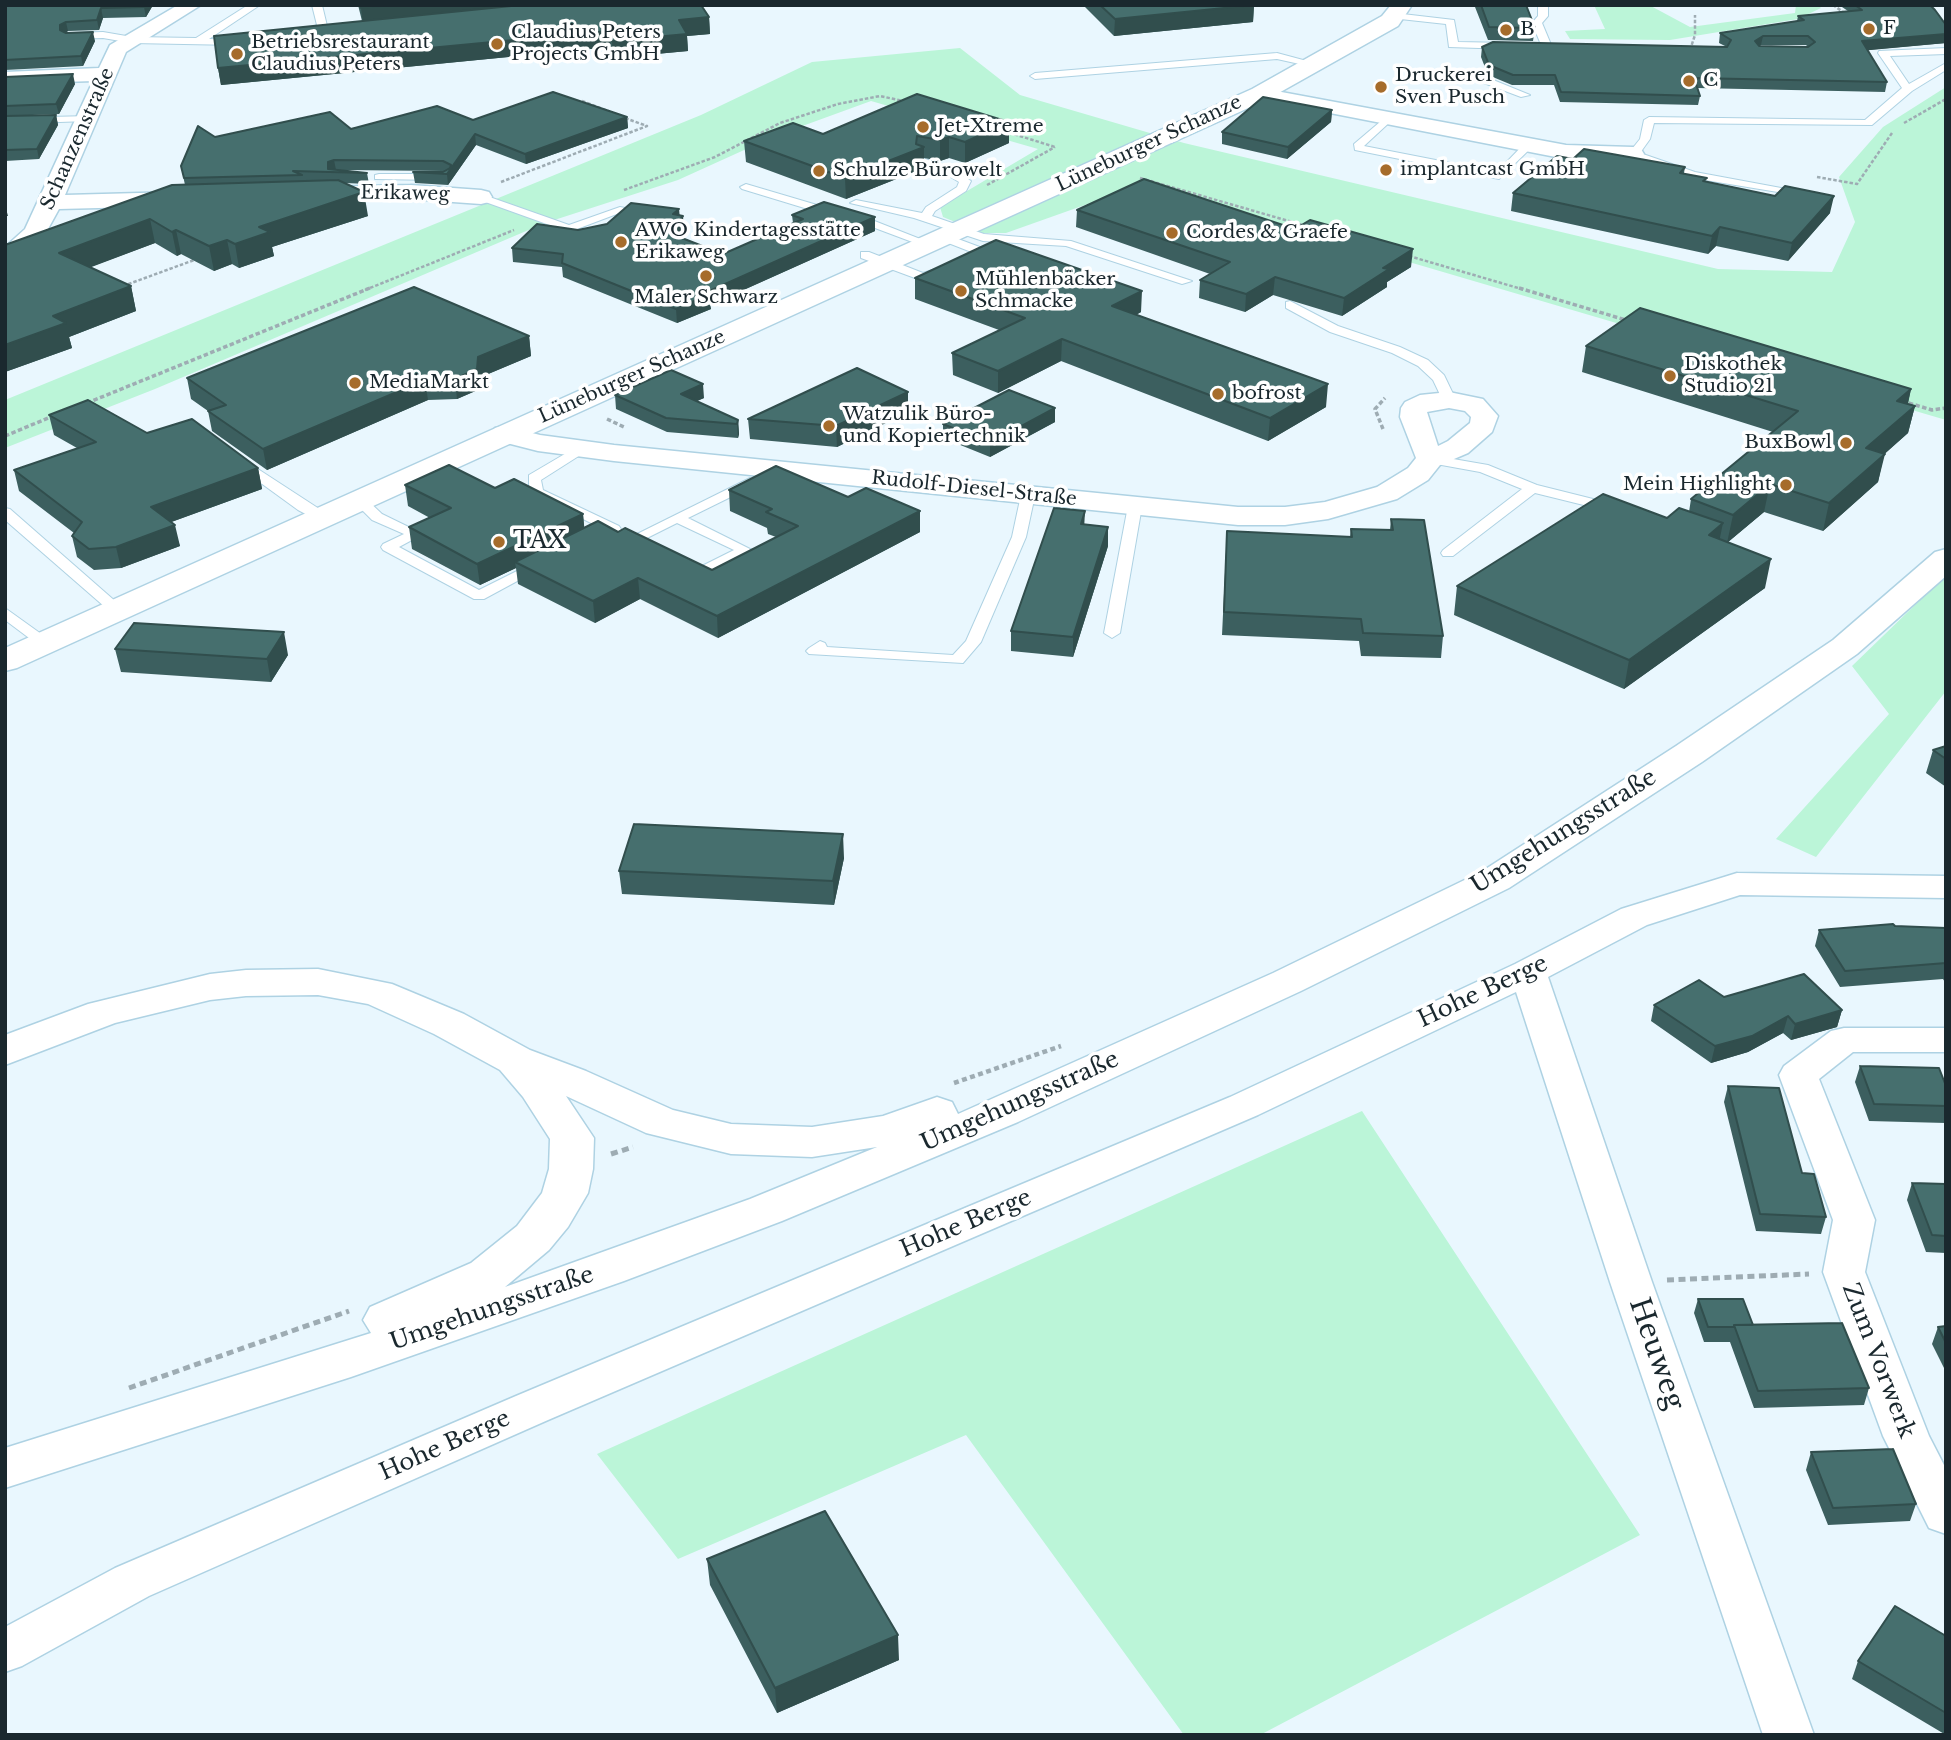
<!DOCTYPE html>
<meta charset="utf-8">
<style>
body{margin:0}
#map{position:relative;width:1951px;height:1740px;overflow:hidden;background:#e9f7fe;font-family:"Libre Baskerville",serif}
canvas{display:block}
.frame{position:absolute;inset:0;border:7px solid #1a282e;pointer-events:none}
</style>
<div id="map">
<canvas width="1951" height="1740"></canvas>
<div class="frame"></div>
</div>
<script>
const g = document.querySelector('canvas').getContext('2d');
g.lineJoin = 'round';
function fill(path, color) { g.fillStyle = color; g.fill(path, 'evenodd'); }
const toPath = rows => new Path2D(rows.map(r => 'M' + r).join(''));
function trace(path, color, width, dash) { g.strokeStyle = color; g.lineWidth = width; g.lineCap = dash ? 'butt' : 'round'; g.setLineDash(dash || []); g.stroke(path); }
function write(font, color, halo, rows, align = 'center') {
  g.font = font + ' "Libre Baskerville",serif'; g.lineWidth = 7; g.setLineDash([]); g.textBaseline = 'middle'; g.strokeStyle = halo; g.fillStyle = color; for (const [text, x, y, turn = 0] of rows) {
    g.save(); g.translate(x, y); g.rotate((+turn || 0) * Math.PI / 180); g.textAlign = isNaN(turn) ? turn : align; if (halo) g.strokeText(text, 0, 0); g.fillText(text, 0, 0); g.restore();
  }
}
fill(toPath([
 [1594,5,1649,5,1690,27,1795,13,1796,5,1818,5,1821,8,1798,19,1670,40,1570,39,1565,31,1605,29],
 [960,48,1020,95,1184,143,1718,269,1832,272,1855,222,1839,177,1883,127,1946,87,1946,420,1144,184,1006,233,982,233,943,217,940,207,1038,149,871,101,775,136,678,180,545,223,155,389,5,448,5,400,701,115,812,62],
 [1946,575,1946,691,1816,857,1776,839,1889,714,1852,666],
 [1362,1111,1640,1535,1260,1735,1184,1735,966,1435,678,1559,597,1454]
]), '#bbf5d8');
const lane = toPath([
 [248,5,260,5,209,39,239,40,241,42,236,45,132,43,103,38,72,39,67,36,72,33,103,32,132,37,196,38,248,5],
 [312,5,322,5,327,26,319,33,299,37,299,33,317,25,312,5],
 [1538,5,1548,5,1548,16,1542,23,1552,47,1547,50,1542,47,1532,23,1538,16,1538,5],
 [1394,13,1454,20,1458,42,1509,43,1514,46,1509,49,1449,47,1446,24,1391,18,1389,16,1394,13],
 [1946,48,1946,54,1890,56,1909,84,1946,63,1946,70,1912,91,1872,125,1654,123,1650,139,1640,153,1695,172,1808,193,1808,197,1693,178,1628,154,1640,139,1644,120,1649,117,1865,120,1902,88,1878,53,1879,51,1946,48],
 [1277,53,1318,64,1313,67,1277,59,1035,79,1030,76,1035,73,1277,53],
 [1468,73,1476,73,1530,95,1521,97,1468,77,1468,73],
 [91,116,92,118,87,121,5,124,5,118,91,116],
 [1387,116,1392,119,1391,121,1364,146,1497,172,1524,144,1533,146,1499,179,1355,150,1354,144,1387,116],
 [922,158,947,166,971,181,966,191,935,211,932,216,984,234,1071,241,1192,281,1182,284,1066,246,983,241,914,218,850,203,856,200,922,213,926,207,957,187,959,182,939,170,918,163,918,159,922,158],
 [379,174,438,174,444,177,438,180,375,179,375,175,379,174],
 [746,184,817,205,849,211,933,244,923,246,843,216,811,210,742,189,740,187,746,184],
 [481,194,569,225,620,207,630,209,569,232,477,199,475,197,481,194],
 [942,233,985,249,1003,250,1005,253,999,257,979,255,938,239,936,237,942,233],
 [861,252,869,252,923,273,942,267,948,271,923,281,861,258,861,252],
 [1290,301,1338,326,1400,347,1428,360,1444,375,1456,400,1454,403,1444,403,1433,380,1418,366,1392,353,1330,332,1286,308,1286,302,1290,301],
 [580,445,585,446,585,452,541,480,543,490,619,526,621,529,619,532,609,532,529,492,529,475,580,445],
 [1430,455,1488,465,1537,485,1617,505,1619,508,1612,512,1535,493,1453,556,1443,556,1441,553,1443,550,1522,489,1480,472,1425,462,1423,459,1430,455],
 [241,458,327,514,327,520,317,520,298,510,236,465,234,462,241,458],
 [750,478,757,482,755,485,688,518,752,550,707,575,697,575,681,566,688,562,702,566,734,550,677,523,645,539,652,543,654,546,652,549,642,549,627,539,750,478],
 [1028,491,1035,495,1026,537,981,642,963,663,809,654,806,651,809,648,820,641,825,643,827,647,953,655,966,641,1012,537,1021,495,1028,491],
 [359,496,364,497,382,514,423,534,399,547,479,590,533,563,538,562,545,566,484,599,474,599,383,550,381,547,383,544,404,534,372,520,352,500,359,496],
 [1135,502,1142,506,1120,633,1112,638,1104,633,1128,506,1135,502],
 [5,508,10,509,123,608,126,611,123,614,113,614,5,520,5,508],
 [5,608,51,641,54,644,51,647,41,647,5,620,5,608]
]);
const street = toPath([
 [178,5,201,5,126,52,65,195,177,192,185,194,188,199,185,204,177,206,59,209,43,238,13,264,5,266,5,247,25,229,93,81,5,84,5,72,99,68,110,45,178,5],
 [1260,88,1566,145,1633,147,1641,149,1644,154,1641,159,1633,161,1566,159,1253,98,1250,94,1253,90,1260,88],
 [411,185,481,190,489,192,492,197,489,202,481,204,411,199,317,201,309,199,306,194,309,189,317,187,411,185],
 [1449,392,1483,399,1498,416,1492,432,1468,453,1440,465,1428,480,1397,499,1328,519,1285,525,1238,525,614,461,538,451,495,440,492,434,495,428,505,426,540,435,614,445,1238,507,1285,507,1325,502,1377,487,1408,468,1416,458,1400,417,1401,408,1405,402,1420,395,1449,392],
 [1449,408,1465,411,1471,417,1470,423,1448,441,1438,446,1427,412,1449,408],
 [1737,873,1946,876,1946,898,1740,895,1647,925,1548,977,1652,1282,1814,1735,1763,1735,1610,1282,1516,992,1258,1115,548,1420,149,1596,22,1666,5,1672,5,1627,115,1568,516,1396,1230,1097,1515,964,1621,909,1737,873],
 [1844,1028,1946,1028,1946,1052,1853,1052,1819,1079,1875,1220,1865,1272,1929,1436,1946,1469,1946,1534,1929,1528,1883,1436,1823,1272,1833,1220,1779,1075,1784,1066,1831,1031,1844,1028]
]);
const secondary = toPath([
 [1391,5,1412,5,1398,26,1268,99,17,668,5,671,5,648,1252,89,1382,16,1391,5]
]);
const primary = toPath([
 [1946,549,1946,576,1857,654,1702,762,1509,888,1301,991,1018,1122,782,1221,624,1281,351,1377,5,1488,5,1448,371,1333,363,1320,370,1307,471,1263,517,1226,542,1193,549,1169,550,1139,523,1097,500,1070,434,1034,368,1004,318,995,246,996,210,1000,115,1023,5,1065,5,1035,88,1004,210,974,246,970,318,969,392,984,464,1014,530,1050,586,1071,673,1110,731,1124,812,1127,883,1116,937,1097,952,1102,958,1114,1273,973,1481,872,1676,746,1833,640,1935,552,1946,549],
 [566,1096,646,1133,731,1154,812,1157,877,1147,750,1199,505,1287,549,1250,568,1227,588,1193,593,1169,594,1138,566,1096]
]);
trace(lane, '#aed2e3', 2);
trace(street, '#aed2e3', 3);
trace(secondary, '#aed2e3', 3);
trace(primary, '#aed2e3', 3);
trace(toPath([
 [1833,5,1846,14],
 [1690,50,1695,35,1695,15],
 [582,101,608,111],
 [1904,123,1946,99],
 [1004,131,1055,147],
 [1817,177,1857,184,1892,133],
 [1140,178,1306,226],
 [501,182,647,126,622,117],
 [987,185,1055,147],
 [624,190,715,157,780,123,838,104,880,96,908,102],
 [1409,256,1525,290],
 [123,286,197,259],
 [365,290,514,230]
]), '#9eacb3', 2.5, [3.5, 2]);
trace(toPath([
 [1519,288,1629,321],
 [1902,401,1932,410,1946,408],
 [87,403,370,288],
 [607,419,624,427],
 [1383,429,1375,409,1385,398],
 [5,436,53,416]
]), '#9eacb3', 3.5, [4.5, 2.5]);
trace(toPath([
 [954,1083,1061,1046]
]), '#9eacb3', 4.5, [5, 3.5]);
trace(toPath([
 [611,1154,633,1147],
 [1667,1280,1809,1274],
 [129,1388,349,1311]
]), '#9eacb3', 5, [7, 4.5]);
fill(lane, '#fff');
fill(street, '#fff');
fill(secondary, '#fff');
fill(primary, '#fff');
fill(toPath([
 [5,5,153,5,146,17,103,18,99,30,68,31,65,33,95,41,83,66,5,70],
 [358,5,701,5,709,17,710,34,687,36,688,51,613,58,611,47,221,85,218,68,362,21],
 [1083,5,1254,5,1253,22,1114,36],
 [1447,5,1526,5,1535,28,1533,41,1488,40,1475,7,1448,7],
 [1839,5,1930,5,1946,25,1946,43,1867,50,1887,82,1885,92,1697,88,1700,96,1698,105,1560,102,1554,85,1512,85,1488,75,1481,57,1482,47,1725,46,1719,43,1720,33,1797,21,1798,16,1848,11],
 [1761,45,1806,45,1808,47,1760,46],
 [5,77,75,84,59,114,5,116],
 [917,94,1009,143,965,163,949,158,940,161,924,158,924,168,846,199,746,162,744,141,823,134],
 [1332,110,1331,122,1287,159,1222,144,1222,132],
 [56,115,58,125,39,159,5,161,5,116],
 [627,117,628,128,526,164,476,145,448,185,415,183,413,172,443,171,344,170,367,173,369,184,344,183,368,216,272,247,274,256,239,268,232,264,214,271,181,254,177,256,155,243,90,267,131,286,136,311,69,337,72,348,5,372,5,245,185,185,181,166,215,137,473,120],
 [1573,159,1685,167,1684,173,1706,182,1830,213,1788,261,1716,246,1708,254,1511,211,1513,193],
 [1077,210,1411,267,1387,282,1387,287,1342,316,1273,295,1245,312,1199,298,1200,280,1210,274,1076,227],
 [792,215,875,231,710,305,711,309,677,323,563,277,562,267,513,262,512,248,578,230,680,216,684,230,678,236,723,254,793,223],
 [915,278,1141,312,1136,315,1326,407,1268,441,1061,361,998,393,953,375,952,353,999,330,915,299],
 [529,336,531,356,481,377,480,389,457,399,428,400,267,470,212,431,208,411,191,399,187,378],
 [1586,346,1911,389,1908,404,1915,406,1908,433,1884,454,1878,482,1823,531,1764,512,1728,542,1765,588,1624,689,1454,615,1457,586,1689,512,1691,499,1773,432,1582,372],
 [615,395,704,398,696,401,738,420,739,434,738,438,667,432,616,409],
 [1055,408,1055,422,990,457,943,438,943,424],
 [908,412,837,447,750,439,748,419],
 [49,415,147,433,258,468,262,489,171,522,180,546,121,568,94,570,77,557,72,536,74,533,19,491,14,470,77,448,54,435],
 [405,485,495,488,583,514,584,528,618,532,712,570,776,537,768,534,767,528,730,511,729,490,920,532,718,638,640,599,595,623,518,584,516,568,480,585,412,549,409,527,430,518,408,506],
 [1391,519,1443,636,1441,658,1361,656,1359,641,1222,635,1227,531,1350,537,1351,529,1390,530],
 [1085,524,1108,546,1073,657,1011,651,1011,631],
 [115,649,288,655,271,682,121,672],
 [1946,746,1946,787,1926,773,1933,750],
 [844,858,834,905,622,894,619,871],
 [1895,926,1946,928,1946,984,1943,979,1840,987,1815,946,1819,930],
 [1724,997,1842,1010,1837,1027,1791,1040,1783,1033,1748,1052,1711,1063,1651,1021,1654,1005],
 [1860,1066,1946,1086,1946,1123,1869,1121,1855,1082],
 [1728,1086,1826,1217,1821,1234,1756,1231,1724,1102],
 [1912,1183,1946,1184,1946,1253,1926,1252,1907,1200],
 [1698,1299,1753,1325,1869,1388,1864,1405,1754,1408,1730,1342,1704,1342,1694,1313],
 [1946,1326,1946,1372,1932,1344,1938,1327],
 [1811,1452,1916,1504,1910,1521,1828,1525,1806,1470],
 [707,1559,899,1660,777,1713,710,1585],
 [1946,1636,1946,1735,1852,1679,1858,1661]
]), '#3c5f5f');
fill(toPath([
 [145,5,153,5,146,17,144,7],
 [391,5,567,5,363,24,361,8],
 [1254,5,1253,22,1114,36,1115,19],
 [101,8,103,18,99,30,97,20],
 [709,17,710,34,687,36,688,51,613,58,612,41,679,20],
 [66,22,68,31,62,35,60,30,60,25],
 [609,31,611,47,221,85,218,68],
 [93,32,95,41,83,66,81,56],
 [1946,34,1946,43,1860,51,1862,41],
 [1763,36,1761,45,1753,50,1755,41],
 [73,74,75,84,59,114,56,104],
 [1332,110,1331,122,1287,159,1288,147],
 [56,115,58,125,39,159,37,149],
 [627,117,628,128,526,164,525,154],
 [1009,122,1009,143,965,163,965,142],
 [475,134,476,145,448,185,447,174],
 [917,136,917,150,924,147,924,168,846,199,845,178,916,144],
 [949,137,949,158,940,161,940,140],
 [334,160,336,170,330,172,329,172,328,162],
 [364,192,368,216,272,247,274,256,239,268,235,244,259,227],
 [1834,196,1830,213,1788,261,1792,243],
 [5,205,8,216,5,216],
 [679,209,680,219,683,216,684,230,670,246,669,233,673,214],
 [875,217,875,231,710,305,711,309,677,323,676,309,705,293],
 [150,219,155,243,65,277,59,253],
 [1720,227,1716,246,1708,254,1712,236],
 [176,230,181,254,177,256,172,232],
 [227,240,232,264,214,271,209,246],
 [1413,249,1411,267,1387,282,1387,287,1342,316,1344,298,1383,268],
 [1275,277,1273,295,1245,312,1246,294],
 [131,286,136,311,69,337,72,348,5,372,5,345,53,316],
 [1142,291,1141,312,1111,328,1112,306],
 [529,336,531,356,481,377,480,389,457,399,455,379,478,357],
 [1062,339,1061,361,998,393,998,371],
 [425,380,428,400,267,470,263,449],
 [703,384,704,398,682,408,681,394],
 [1328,384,1326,407,1268,441,1270,418],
 [1911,389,1905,415,1915,406,1908,433,1860,476,1866,448,1897,401],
 [908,392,908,412,837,447,836,426],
 [1055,408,1055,422,990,457,990,443],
 [738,420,739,434,738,438,737,424],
 [1885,454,1878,482,1823,531,1829,503],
 [258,468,262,489,155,528,151,507],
 [1770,484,1764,512,1727,543,1733,515],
 [920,511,920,532,718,638,717,616],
 [1085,511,1084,530,1081,524],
 [583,514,585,535,515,562,516,568,480,585,477,564],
 [1723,523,1717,552,1709,535],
 [175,525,180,546,121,568,116,547],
 [1108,527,1108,546,1073,657,1073,637],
 [1771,559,1765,588,1624,689,1629,660],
 [638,578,640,599,595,623,593,601],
 [284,632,288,655,271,682,267,659],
 [843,834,844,858,834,905,833,881],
 [1842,1010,1837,1027,1791,1040,1795,1024],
 [1788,1016,1783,1033,1748,1052,1711,1063,1715,1046],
 [898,1635,899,1660,777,1713,775,1688]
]), '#314e4d');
const building = toPath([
 [5,5,145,5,144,7,101,8,97,20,66,22,60,25,60,30,66,33,93,32,81,56,5,60,5,5],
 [360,5,391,5,361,8,360,5],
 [521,5,701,5,709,17,679,20,687,34,612,41,609,31,218,68,214,36,521,5],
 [1100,5,1254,5,1115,19,1100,5],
 [1481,5,1526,5,1535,28,1489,27,1481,5],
 [1855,5,1930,5,1935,10,1946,25,1946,34,1862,41,1887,82,1694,78,1700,96,1561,92,1555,75,1513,75,1489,65,1482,47,1493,42,1727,47,1731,40,1720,33,1804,20,1798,16,1862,10,1855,5],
 [1763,36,1808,36,1815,42,1808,47,1759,46,1755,41,1763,36],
 [73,74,56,104,5,106,5,77,73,74],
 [553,92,627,117,525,154,475,134,447,174,413,172,443,172,450,168,451,165,443,161,334,160,328,162,328,169,367,173,293,171,302,175,184,178,181,166,198,126,215,137,330,112,351,129,437,106,473,120,553,92],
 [917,94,1009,122,965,142,949,137,940,140,917,136,916,144,924,147,845,178,744,141,793,123,823,134,917,94],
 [1263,97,1332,110,1288,147,1222,132,1263,97],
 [56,115,37,149,5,150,5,116,56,115],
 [1584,149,1685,167,1680,173,1707,178,1703,181,1775,196,1785,186,1834,196,1792,243,1720,227,1712,236,1513,193,1557,156,1573,159,1584,149],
 [1144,179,1295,229,1310,220,1413,249,1383,268,1389,269,1344,298,1275,277,1246,294,1200,280,1230,262,1077,210,1144,179],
 [338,180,364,192,259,227,270,232,235,244,227,240,209,246,176,230,172,232,150,219,59,253,131,286,53,316,66,323,5,345,5,245,172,185,338,180],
 [824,202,875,217,705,293,710,294,676,309,562,263,563,254,512,248,537,224,578,230,607,224,631,203,679,209,673,214,683,216,669,233,723,254,803,219,792,215,824,202],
 [996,240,1142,291,1112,306,1328,384,1270,418,1062,339,998,371,952,353,1025,318,915,278,996,240],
 [414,287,529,336,478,357,477,369,455,379,425,380,263,449,208,411,226,405,187,378,414,287],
 [1640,308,1911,389,1897,401,1915,406,1866,448,1885,454,1829,503,1770,484,1733,515,1691,499,1798,411,1586,346,1640,308],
 [857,368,908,392,836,426,748,419,857,368],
 [671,370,703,384,681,394,738,420,737,424,666,418,615,395,671,370],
 [1009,390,1055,408,990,443,943,424,1009,390],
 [88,400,147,433,192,419,258,468,151,507,175,525,116,547,89,549,72,536,82,522,14,470,96,442,49,415,88,400],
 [449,465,495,488,514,479,583,514,477,564,409,527,451,508,405,485,449,465],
 [776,466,848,497,866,488,920,511,717,616,638,578,593,601,515,562,598,521,618,532,625,528,712,570,798,526,766,512,772,509,729,490,776,466],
 [1603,494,1667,518,1679,508,1723,523,1709,535,1771,559,1629,660,1457,586,1603,494],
 [1054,508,1085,511,1081,524,1108,527,1073,637,1011,631,1054,508],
 [1391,519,1424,520,1443,636,1363,633,1361,619,1224,612,1227,531,1352,537,1351,529,1393,530,1391,519],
 [134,623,284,632,267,659,115,649,134,623],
 [1946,746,1946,759,1933,750,1946,746],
 [634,824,843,834,833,881,619,871,634,824],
 [1893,924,1895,926,1946,928,1946,963,1845,971,1819,930,1893,924],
 [1804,974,1842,1010,1795,1024,1788,1016,1752,1036,1715,1046,1654,1005,1699,980,1724,997,1804,974],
 [1860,1066,1939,1068,1946,1086,1946,1106,1874,1104,1860,1066],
 [1728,1086,1779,1088,1802,1173,1814,1174,1826,1217,1760,1214,1728,1086],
 [1912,1183,1946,1184,1946,1236,1932,1235,1912,1183],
 [1698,1299,1743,1299,1753,1325,1734,1325,1734,1327,1708,1327,1698,1299],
 [1842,1323,1869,1388,1758,1391,1734,1325,1842,1323],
 [1946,1326,1946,1343,1938,1327,1946,1326],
 [1893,1449,1916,1504,1833,1508,1811,1452,1893,1449],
 [825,1511,898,1635,775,1688,707,1559,825,1511],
 [1895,1606,1946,1636,1946,1713,1858,1661,1895,1606]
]);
fill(building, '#466f6e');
trace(building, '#314e4d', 2);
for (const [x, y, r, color] of [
 [1869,29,7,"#a66c2b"],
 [1506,30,7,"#a66c2b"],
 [497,44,7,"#a66c2b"],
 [237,54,7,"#a66c2b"],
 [1689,81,7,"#a66c2b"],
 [1381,87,7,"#a66c2b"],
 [923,127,7,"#a66c2b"],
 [1386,170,7,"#a66c2b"],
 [819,171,7,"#a66c2b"],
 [1172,233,7,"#a66c2b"],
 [621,242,7,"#a66c2b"],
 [706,276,7,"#a66c2b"],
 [961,291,7,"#a66c2b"],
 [1670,376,7,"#a66c2b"],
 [355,383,7,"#a66c2b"],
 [1218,394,7,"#a66c2b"],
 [829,426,7,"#a66c2b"],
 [1846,443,7,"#a66c2b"],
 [1786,485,7,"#a66c2b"],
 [499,542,7,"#a66c2b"]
]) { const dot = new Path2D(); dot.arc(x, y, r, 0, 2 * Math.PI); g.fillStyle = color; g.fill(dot); trace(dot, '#fff', 2.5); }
write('19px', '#1a282e', '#fff', [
 ["F",1883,29],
 ["B",1520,30],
 ["Claudius Peters",511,33],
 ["Projects GmbH",511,55],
 ["Betriebsrestaurant",251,43],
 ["Claudius Peters",251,65],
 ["Druckerei",1395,76],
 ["Sven Pusch",1395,98],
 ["C",1703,81],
 ["Jet-Xtreme",937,127],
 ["implantcast GmbH",1400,170],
 ["Schulze Bürowelt",833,171],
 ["AWO Kindertagesstätte",635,231],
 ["Erikaweg",635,253],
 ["Cordes & Graefe",1186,233],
 ["Mühlenbäcker",975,280],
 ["Schmacke",975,302],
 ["Maler Schwarz",706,298,"center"],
 ["Diskothek",1684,365],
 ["Studio 21",1684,387],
 ["MediaMarkt",369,383],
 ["bofrost",1232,394],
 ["Watzulik Büro-",843,415],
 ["und Kopiertechnik",843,437],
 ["BuxBowl",1832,443,"right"],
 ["Mein Highlight",1772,485,"right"]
], 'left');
write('19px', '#1a282e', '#fff', [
 ["Schanzenstraße",78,139,-66],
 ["Lüneburger Schanze",1149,144,-25],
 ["Erikaweg",405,194,1],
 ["Lüneburger Schanze",632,377,-24],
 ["Rudolf-Diesel-Straße",974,489,6]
]);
write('23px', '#1a282e', '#fff', [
 ["TAX",513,542]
], 'left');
write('23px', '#1a282e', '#fff', [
 ["Umgehungsstraße",1564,832,-32],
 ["Hohe Berge",1483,992,-25],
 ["Umgehungsstraße",1020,1102,-24],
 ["Hohe Berge",966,1224,-23],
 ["Umgehungsstraße",492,1309,-19],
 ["Zum Vorwerk",1878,1361,69],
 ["Hohe Berge",445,1446,-24]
]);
write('28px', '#1a282e', '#fff', [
 ["Heuweg",1656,1354,71]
]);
</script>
